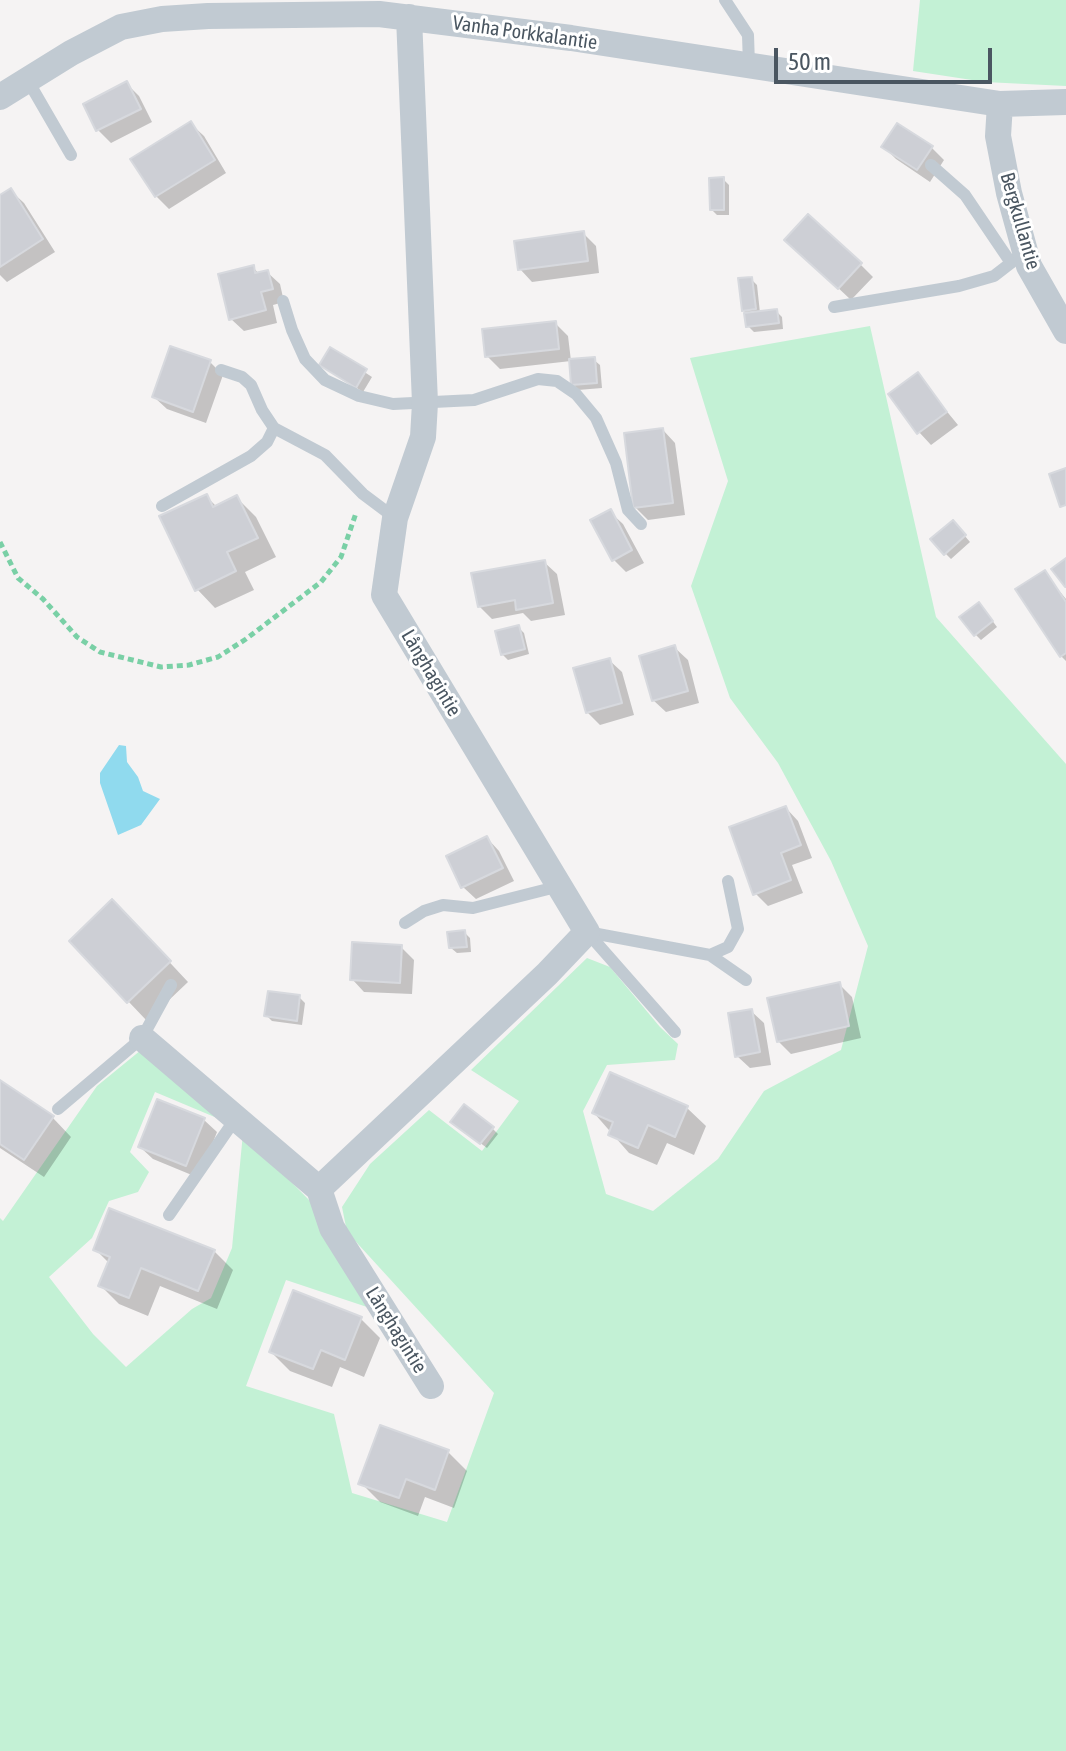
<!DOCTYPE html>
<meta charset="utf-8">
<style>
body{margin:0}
#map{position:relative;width:1066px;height:1751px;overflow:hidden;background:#f5f3f3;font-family:"Asap Condensed",sans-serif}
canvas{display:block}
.scale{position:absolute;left:774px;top:48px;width:218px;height:36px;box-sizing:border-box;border:4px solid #4a5661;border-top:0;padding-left:10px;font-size:24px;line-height:28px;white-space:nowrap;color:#4a5661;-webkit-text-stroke:6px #fff;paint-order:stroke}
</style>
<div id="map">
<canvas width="1066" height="1751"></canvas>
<div class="scale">50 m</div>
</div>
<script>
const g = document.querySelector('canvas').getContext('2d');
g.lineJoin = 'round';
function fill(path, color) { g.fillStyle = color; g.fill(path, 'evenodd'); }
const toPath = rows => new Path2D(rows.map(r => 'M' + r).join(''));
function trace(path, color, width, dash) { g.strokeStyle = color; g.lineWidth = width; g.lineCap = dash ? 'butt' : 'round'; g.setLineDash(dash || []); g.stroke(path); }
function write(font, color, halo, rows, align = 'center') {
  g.font = font + ' "Asap Condensed",sans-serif'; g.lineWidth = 6; g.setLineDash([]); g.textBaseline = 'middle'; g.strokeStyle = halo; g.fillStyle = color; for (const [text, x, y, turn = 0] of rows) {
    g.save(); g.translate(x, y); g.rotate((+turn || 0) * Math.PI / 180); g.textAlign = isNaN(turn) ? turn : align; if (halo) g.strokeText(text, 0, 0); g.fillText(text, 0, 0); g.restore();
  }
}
fill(toPath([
 [920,0,1066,0,1066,86,985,82,913,71],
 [870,326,936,617,1066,764,1066,1751,0,1751,0,1218,3,1221,97,1086,141,1050,217,1118,155,1092,130,1152,149,1172,138,1192,109,1201,92,1238,49,1277,93,1334,126,1367,192,1309,211,1298,232,1248,243,1133,310,1201,370,1308,286,1280,246,1386,334,1414,352,1493,447,1522,494,1393,347,1232,342,1207,370,1164,429,1110,482,1151,519,1101,471,1070,587,958,610,967,660,1027,678,1044,675,1060,607,1065,583,1111,606,1194,653,1211,718,1159,764,1091,841,1050,868,946,831,861,778,763,730,698,691,586,728,481,690,358]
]), '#c3f1d5');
fill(toPath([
 [119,745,126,746,127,762,138,777,143,791,160,799,141,825,118,835,100,783,100,773]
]), '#90daee');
fill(toPath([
 [126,83,139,96,152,122,111,143,98,130,85,104],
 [191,124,204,136,226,173,169,209,156,196],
 [884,147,932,148,944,160,930,182,896,159],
 [723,179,729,185,729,215,717,215,712,210],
 [11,191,24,203,55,252,7,282,0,275,0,198],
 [583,233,596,246,599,273,532,282,520,269],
 [800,252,860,264,873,277,851,300],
 [253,267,259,274,267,272,280,284,284,302,273,305,277,323,244,331,231,319],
 [751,279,757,285,760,313,776,311,782,317,783,329,754,332,748,326,744,310],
 [555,323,568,336,571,361,500,369,487,356],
 [331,350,372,377,363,392,321,365],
 [594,360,600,365,602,388,578,390,573,384],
 [210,362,223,375,206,423,167,409,154,397],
 [917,375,958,425,931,445,919,432],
 [663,430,675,443,685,515,648,520,635,507],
 [206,496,217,507,237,498,256,517,276,557,245,572,254,590,215,608,197,589],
 [610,512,623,524,644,563,626,572,614,560],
 [958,528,970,542,951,559,945,553],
 [544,562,557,574,565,615,531,621,523,613,492,619,479,606],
 [1044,572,1066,599,1066,661,1061,656],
 [985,611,997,627,981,640,975,634],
 [518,627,524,633,529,654,508,660,502,654],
 [675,648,688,660,699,703,666,712,653,700],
 [609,660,622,672,634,715,600,725,587,712],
 [786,808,798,821,812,858,792,865,803,893,768,906,755,893],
 [487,838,499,851,514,881,476,899,463,887],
 [131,921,188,982,147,1021,71,941],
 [464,932,470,938,471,952,457,953,451,948],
 [401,947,414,960,412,994,364,992,352,979],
 [839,984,852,997,861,1038,791,1054,778,1041],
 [299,997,305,1003,302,1025,272,1021,267,1016],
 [751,1011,764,1023,771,1065,750,1068,737,1056],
 [0,1082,53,1118,71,1137,44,1177,0,1148],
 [158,1101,204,1120,217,1132,199,1178,153,1159,140,1147],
 [687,1108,706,1126,694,1155,667,1143,657,1165,629,1153,594,1113],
 [459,1127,492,1128,498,1134,487,1148],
 [95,1249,214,1251,233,1270,217,1309,160,1286,148,1316,119,1304,100,1285,109,1263],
 [361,1319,380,1338,364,1377,340,1367,332,1387,290,1371,271,1352],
 [382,1427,448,1452,467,1471,454,1508,425,1497,418,1516,380,1502,361,1483]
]), '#0003');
const building = toPath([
 [127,81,141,109,96,131,83,104,127,81],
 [191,121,215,160,155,197,130,159,191,121],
 [897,123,933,146,917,170,881,147,897,123],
 [724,177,724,210,710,210,709,178,724,177],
 [11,188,43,239,0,267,0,195,11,188],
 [808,214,862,263,838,289,784,240,808,214],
 [584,231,588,261,518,270,514,241,584,231],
 [254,265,255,273,268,270,273,289,261,292,266,310,229,320,218,274,254,265],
 [752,277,756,309,742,311,738,278,752,277],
 [777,309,779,323,746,327,744,313,777,309],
 [556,321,559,349,485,357,482,329,556,321],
 [170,346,211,360,193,412,152,397,170,346],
 [330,347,367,369,356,388,319,365,330,347],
 [595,357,597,383,571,385,569,359,595,357],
 [918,372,947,412,917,434,888,394,918,372],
 [663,428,673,503,633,508,624,433,663,428],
 [1066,468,1066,505,1060,507,1049,474,1066,468],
 [207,494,213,507,237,495,258,538,227,552,236,571,195,591,159,516,207,494],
 [611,509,632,550,612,561,590,520,611,509],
 [953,520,966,535,944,555,930,539,953,520],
 [1066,558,1066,587,1065,587,1051,569,1066,558],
 [545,560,553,603,516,610,515,600,478,607,471,573,545,560],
 [1045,570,1066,602,1066,653,1060,657,1015,589,1045,570],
 [979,602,993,621,974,636,959,617,979,602],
 [519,625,525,649,501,655,495,631,519,625],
 [675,645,688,691,652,701,639,656,675,645],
 [610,658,622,703,586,713,573,668,610,658],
 [786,806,801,845,781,853,791,880,753,895,729,827,786,806],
 [487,836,503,868,461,888,446,856,487,836],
 [112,899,171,961,127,1003,69,941,112,899],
 [465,930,467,947,449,948,447,932,465,930],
 [352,942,402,945,400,983,350,980,352,942],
 [840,982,849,1026,777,1042,767,998,840,982],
 [268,991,300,995,297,1021,264,1016,268,991],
 [752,1009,760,1052,735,1057,728,1013,752,1009],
 [610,1072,688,1106,675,1137,648,1125,638,1148,608,1135,613,1122,592,1113,610,1072],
 [0,1080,54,1116,24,1160,0,1144,0,1080],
 [157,1099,205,1118,186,1166,138,1147,157,1099],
 [464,1104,494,1127,480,1144,450,1122,464,1104],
 [109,1208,215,1250,198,1291,141,1268,129,1298,98,1286,110,1257,93,1250,109,1208],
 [293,1290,362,1317,345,1360,321,1350,313,1369,269,1352,293,1290],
 [380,1425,449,1450,435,1490,406,1479,399,1498,358,1484,380,1425]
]);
fill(building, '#cdcfd5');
trace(building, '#d7d9de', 2);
trace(toPath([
 [0,542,18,578,43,599,77,637,100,652,161,667,189,665,218,657,246,639,321,582,341,557,356,513]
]), '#7ad0a6', 5, [6, 4]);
trace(toPath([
 [725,0,748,35,749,65],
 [27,79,71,155],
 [931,165,965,195,1011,263],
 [283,301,292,330,305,359,325,380,359,396,393,404,474,400,538,379,557,381,576,394,596,418,616,463,628,510,641,524],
 [834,307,959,286,994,276,1025,252],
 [221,370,242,377,251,385,262,410,274,428,325,455,363,494,395,518],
 [162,506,251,456,267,442,274,428],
 [405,923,424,911,443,905,473,908,560,886],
 [587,932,710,955,728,947,738,929,728,881],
 [587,932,675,1032],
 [710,955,746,980],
 [58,1109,142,1038,171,985],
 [169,1215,236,1118]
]), '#c1cad2', 12);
trace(toPath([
 [0,97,71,53,121,27,162,19,208,16,379,14,571,38,1000,104,1066,102],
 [1000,104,998,136,1009,193,1029,266,1066,331],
 [142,1038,319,1189,332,1228,431,1386],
 [319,1189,547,974,587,932,384,595,395,518,423,437,425,403,409,17]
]), '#c1cad2', 26);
write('20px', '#4a5661', '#fff', [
 ["Vanha Porkkalantie",525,33,8],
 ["Bergkullantie",1020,221,74],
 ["Långhagintie",431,673,59],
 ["Långhagintie",396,1330,58]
]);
</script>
